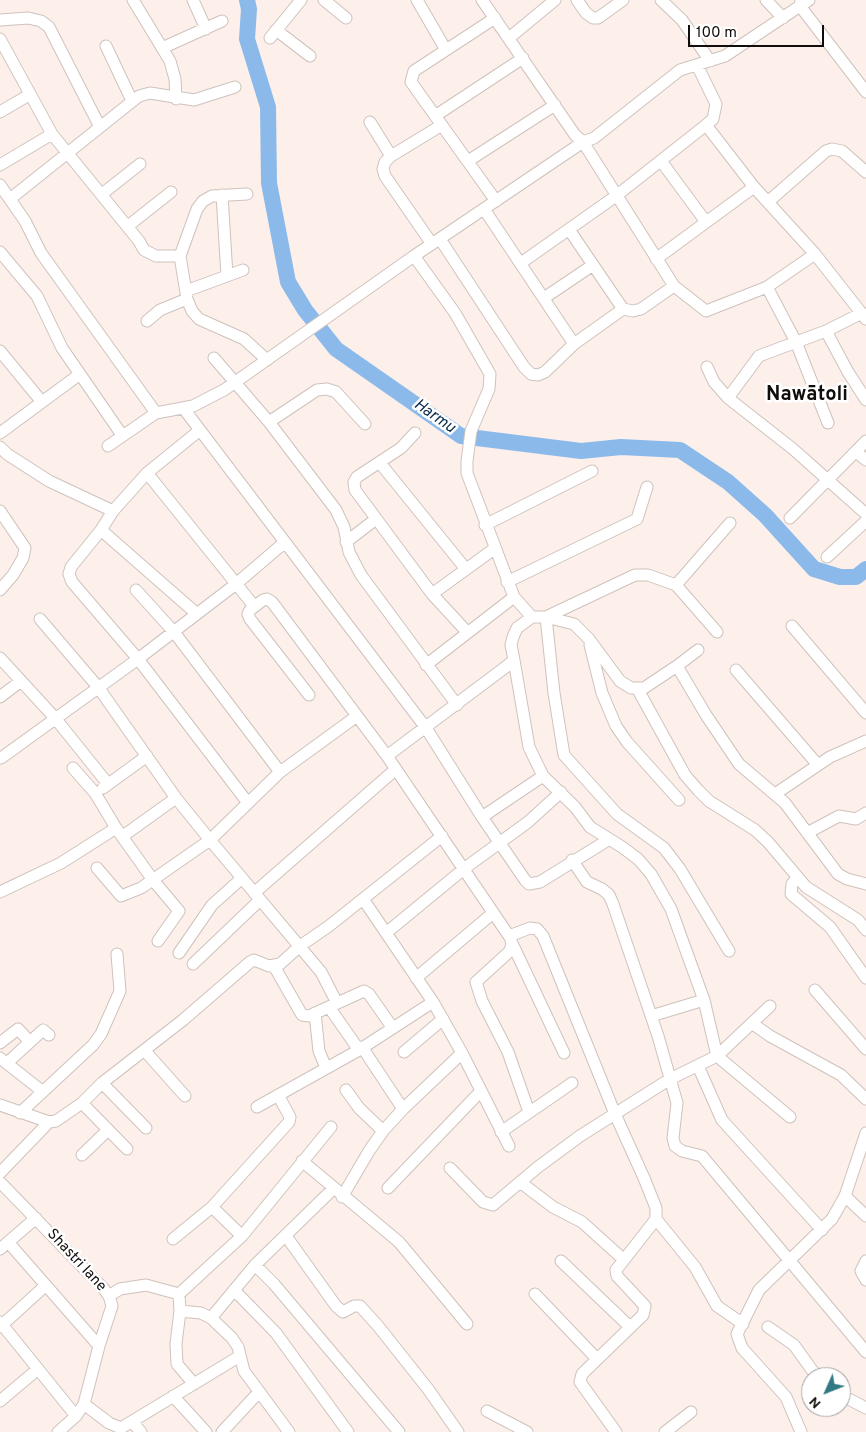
<!DOCTYPE html>
<meta charset="utf-8">
<style>
body{margin:0}
#map{position:relative;width:866px;height:1432px;overflow:hidden;background:#fdf0eb;font-family:Overpass,sans-serif}
canvas{display:block}
.north{position:absolute;left:801px;top:1367px;width:50px;height:50px;box-sizing:border-box;background:#fff;border:1px solid #a09e9e;border-radius:50%;rotate:226deg;font-size:14px;font-weight:700;line-height:20px;text-align:center;color:#110d0c}
.north::after{content:'';display:block;margin:auto;width:18px;height:22px;background:#327983;clip-path:polygon(50% 0,100% 100%,50% 72%,0 100%)}
.scale{position:absolute;left:688px;top:25px;width:136px;height:22px;box-sizing:border-box;border:2px solid #110d0c;border-top:0;padding-left:6px;font-size:15px;line-height:18px;white-space:nowrap;color:#110d0c;-webkit-text-stroke:4px #fff;paint-order:stroke}
</style>
<div id="map">
<canvas width="866" height="1432"></canvas>
<div class="north">N</div>
<div class="scale">100 m</div>
</div>
<script>
const g = document.querySelector('canvas').getContext('2d');
g.lineJoin = 'round';
const toPath = rows => new Path2D(rows.map(r => 'M' + r).join(''));
function trace(path, color, width, dash) { g.strokeStyle = color; g.lineWidth = width; g.lineCap = dash ? 'butt' : 'round'; g.setLineDash(dash || []); g.stroke(path); }
function write(font, color, halo, rows, align = 'center') {
  g.font = font + ' Overpass,sans-serif'; g.lineWidth = 5; g.setLineDash([]); g.textBaseline = 'middle'; g.strokeStyle = halo; g.fillStyle = color; for (const [text, x, y, turn = 0] of rows) {
    g.save(); g.translate(x, y); g.rotate((+turn || 0) * Math.PI / 180); g.textAlign = isNaN(turn) ? turn : align; if (halo) g.strokeText(text, 0, 0); g.fillText(text, 0, 0); g.restore();
  }
}
trace(toPath([
 [247,0,249,9,247,39,268,107,269,183,288,282,305,310,336,349,461,436,581,451,621,447,680,450,728,482,765,515,814,569,840,577,856,577,866,569]
]), '#8bbaea', 16);
const minor = toPath([
 [133,0,170,61,175,79,176,99],
 [193,0,206,29],
 [324,0,346,18],
 [417,0,446,50],
 [482,0,575,135,583,142,594,138,680,70,725,56,809,0],
 [577,0,586,13,593,18,598,18,623,0],
 [661,0,682,20,710,61],
 [766,0,783,18],
 [801,0,800,6,866,92],
 [495,18,414,71,411,82,496,201],
 [0,20,28,18,41,21,49,27,100,127],
 [276,30,310,56],
 [270,38,301,0],
 [509,38,555,0],
 [0,39,52,134,139,241,144,250,156,256,180,256],
 [106,46,132,101],
 [162,48,222,21],
 [697,65,716,104,713,119,706,125,754,187,815,254,866,319],
 [0,112,29,95],
 [435,116,523,58],
 [370,122,391,156],
 [468,161,555,105],
 [661,161,706,222],
 [0,165,52,134],
 [0,185,25,221,41,253,156,413],
 [102,194,140,164],
 [247,194,212,196,203,201,197,209,180,256,187,299,192,311,199,319,244,339,267,360],
 [222,195,227,276],
 [10,199,139,96,150,93,194,100,235,87],
 [769,201,826,151,832,149,842,151,866,172],
 [484,209,574,344],
 [128,226,171,192],
 [570,231,623,309],
 [440,239,524,367,531,374,538,375,545,372,574,344,623,309,633,311,641,309,674,286],
 [432,244,385,176,383,169,385,162,391,156,442,125],
 [0,252,37,296,62,348,122,435],
 [656,259,754,187],
 [521,263,616,196,706,125],
 [767,287,796,342,828,423],
 [186,291,243,270],
 [544,298,593,265],
 [147,321,160,310,187,299],
 [826,331,848,372,866,400],
 [0,351,42,402],
 [214,358,269,422],
 [707,367,714,382,728,398,793,449,866,514],
 [728,398,759,356,826,331,862,313],
 [184,409,426,728,482,817,525,880,529,884,540,882,608,840],
 [365,424,336,392,327,389,317,390,269,422,336,510,344,527,349,552,361,575,457,705],
 [200,430,147,473,113,511,101,530,71,567,69,574,72,582,138,659,248,803],
 [0,433,80,374],
 [415,433,401,448,357,477,354,482,355,490,432,594,467,632],
 [108,446,156,413,193,406,224,390,414,256],
 [0,447,7,454,49,481,113,511],
 [856,452,866,460],
 [380,463,465,568],
 [147,473,254,606],
 [0,511,25,548,23,558,13,575,0,590],
 [790,518,866,441],
 [485,525,592,471],
 [101,530,197,614],
 [346,542,376,519],
 [827,557,866,521],
 [507,582,637,519,647,487],
 [676,585,730,523],
 [136,590,174,632,280,772],
 [432,594,494,549],
 [532,617,514,597,467,473,467,461,471,431,489,389,490,374,455,313,414,256,583,142,674,286,706,311,767,287,815,254],
 [40,619,98,687,176,798,210,840,321,972,337,1003],
 [792,626,866,713],
 [590,645,602,693,616,726,627,742,679,800],
 [0,658,55,718,108,784],
 [514,660,529,747,543,776,575,807,590,827,622,847,638,859,651,874,671,909,704,1000,717,1056,790,1117],
 [426,665,514,597],
 [677,666,698,650],
 [736,670,818,765],
 [637,688,685,775,698,790,709,801,755,830,768,842,806,887,858,920,866,930],
 [309,695,250,619,248,614,250,610,263,600,267,599,272,602,387,756,509,936,530,928,537,929,543,936,615,1114,644,1178,656,1208,656,1219,616,1270,617,1276,645,1306,643,1315,582,1374,580,1382,616,1432],
 [0,697,21,681],
 [387,756,507,666,514,660,511,645,513,637,517,628,532,617,546,617,635,575,648,575,676,585,717,632],
 [1,758,138,659,236,584,285,542],
 [73,768,95,793,116,828,153,880,179,911,158,941],
 [103,788,147,756],
 [775,794,830,757,866,741],
 [482,817,543,776],
 [807,833,839,816,856,819,866,813],
 [123,836,176,798],
 [572,860,587,882,602,889,609,895,613,904,658,1036,677,1103,673,1138,675,1146,682,1151,702,1156,866,1352],
 [97,868,121,896,141,888,210,840,280,772,357,716],
 [797,878,792,884,791,894,830,927,866,978],
 [0,892,61,863,116,828],
 [254,893,396,769],
 [386,933,465,868,528,822,561,792],
 [511,941,564,1053],
 [512,943,510,951,476,982,482,1001,508,1052,529,1112],
 [729,951,680,869,664,848,617,814,564,755,554,693,546,617,574,624,589,639,620,681,631,688,644,688,677,666,706,715,739,764,785,803,838,874,847,879,866,884],
 [179,953,212,905,241,879],
 [193,964,260,900],
 [274,966,302,1015,309,1016,364,991,369,994,392,1027],
 [416,978,493,913],
 [815,990,866,1049],
 [329,1007,359,1050],
 [315,1013,319,1051,326,1068],
 [651,1016,704,1000],
 [753,1024,770,1036,841,1075,866,1099],
 [0,1043,18,1029,30,1042],
 [362,1047,403,1109],
 [145,1051,185,1096],
 [404,1052,443,1019],
 [462,1053,509,1146],
 [0,1058,42,1091],
 [7,1063,43,1030,49,1035],
 [698,1066,722,1120,822,1230],
 [102,1083,146,1128],
 [346,1090,359,1108,383,1131],
 [82,1103,127,1149],
 [0,1105,49,1122,56,1121,82,1103,102,1083,183,1020,250,962,254,960,269,966,280,964,300,946,329,926,442,836],
 [257,1107,359,1050,433,1002],
 [20,1113,93,1045,101,1034,120,991,117,954],
 [501,1132,572,1083],
 [82,1155,108,1130],
 [302,1161,399,1242,467,1324],
 [450,1168,483,1202,493,1205,538,1167,580,1136,670,1079,717,1056,770,1006],
 [0,1173,49,1122],
 [0,1182,103,1288,109,1296,112,1306,99,1346,84,1404,76,1416,58,1432],
 [520,1182,553,1207,582,1222,623,1259],
 [388,1188,480,1092],
 [845,1196,866,1216],
 [342,1197,369,1151,383,1131,403,1109,462,1053,433,1002,363,899],
 [212,1207,242,1236],
 [656,1219,695,1267,717,1306,743,1324],
 [286,1236,336,1306,343,1312,354,1306,360,1306,378,1326,428,1389,458,1432],
 [173,1239,212,1207,289,1122,290,1117,278,1095],
 [8,1242,99,1346],
 [0,1249,36,1218],
 [561,1261,630,1327],
 [866,1261,861,1271,866,1280],
 [255,1265,274,1284,399,1432],
 [234,1290,276,1333,348,1432],
 [535,1294,597,1359],
 [109,1296,120,1289,146,1285,179,1294],
 [180,1311,201,1313,211,1318,232,1338,238,1347,244,1371,289,1432],
 [211,1318,255,1265,333,1189],
 [0,1322,76,1416],
 [0,1327,45,1286],
 [768,1327,794,1345,817,1377],
 [194,1384,177,1364,176,1344,180,1311,179,1294,242,1236,331,1127],
 [841,1395,866,1408],
 [173,1396,206,1432],
 [0,1401,38,1369],
 [84,1404,109,1423,121,1428,240,1356],
 [487,1411,527,1432],
 [132,1422,141,1432],
 [222,1432,259,1392],
 [665,1432,691,1412],
 [801,1432,786,1397,742,1348,737,1334,759,1290,832,1219,845,1196,866,1133]
]);
trace(minor, '#cec2bd', 13);
trace(minor, '#fff', 11);
write('15px', '#110d0c', '#fff', [
 ["Shastri lane",76,1261,47]
]);
write('italic 16px', '#0c2e4d', '#fff', [
 ["Harmu",434,417,35]
]);
write('bold 20px', '#110d0c', '#fff', [
 ["Nawātoli",807,396]
]);
</script>
